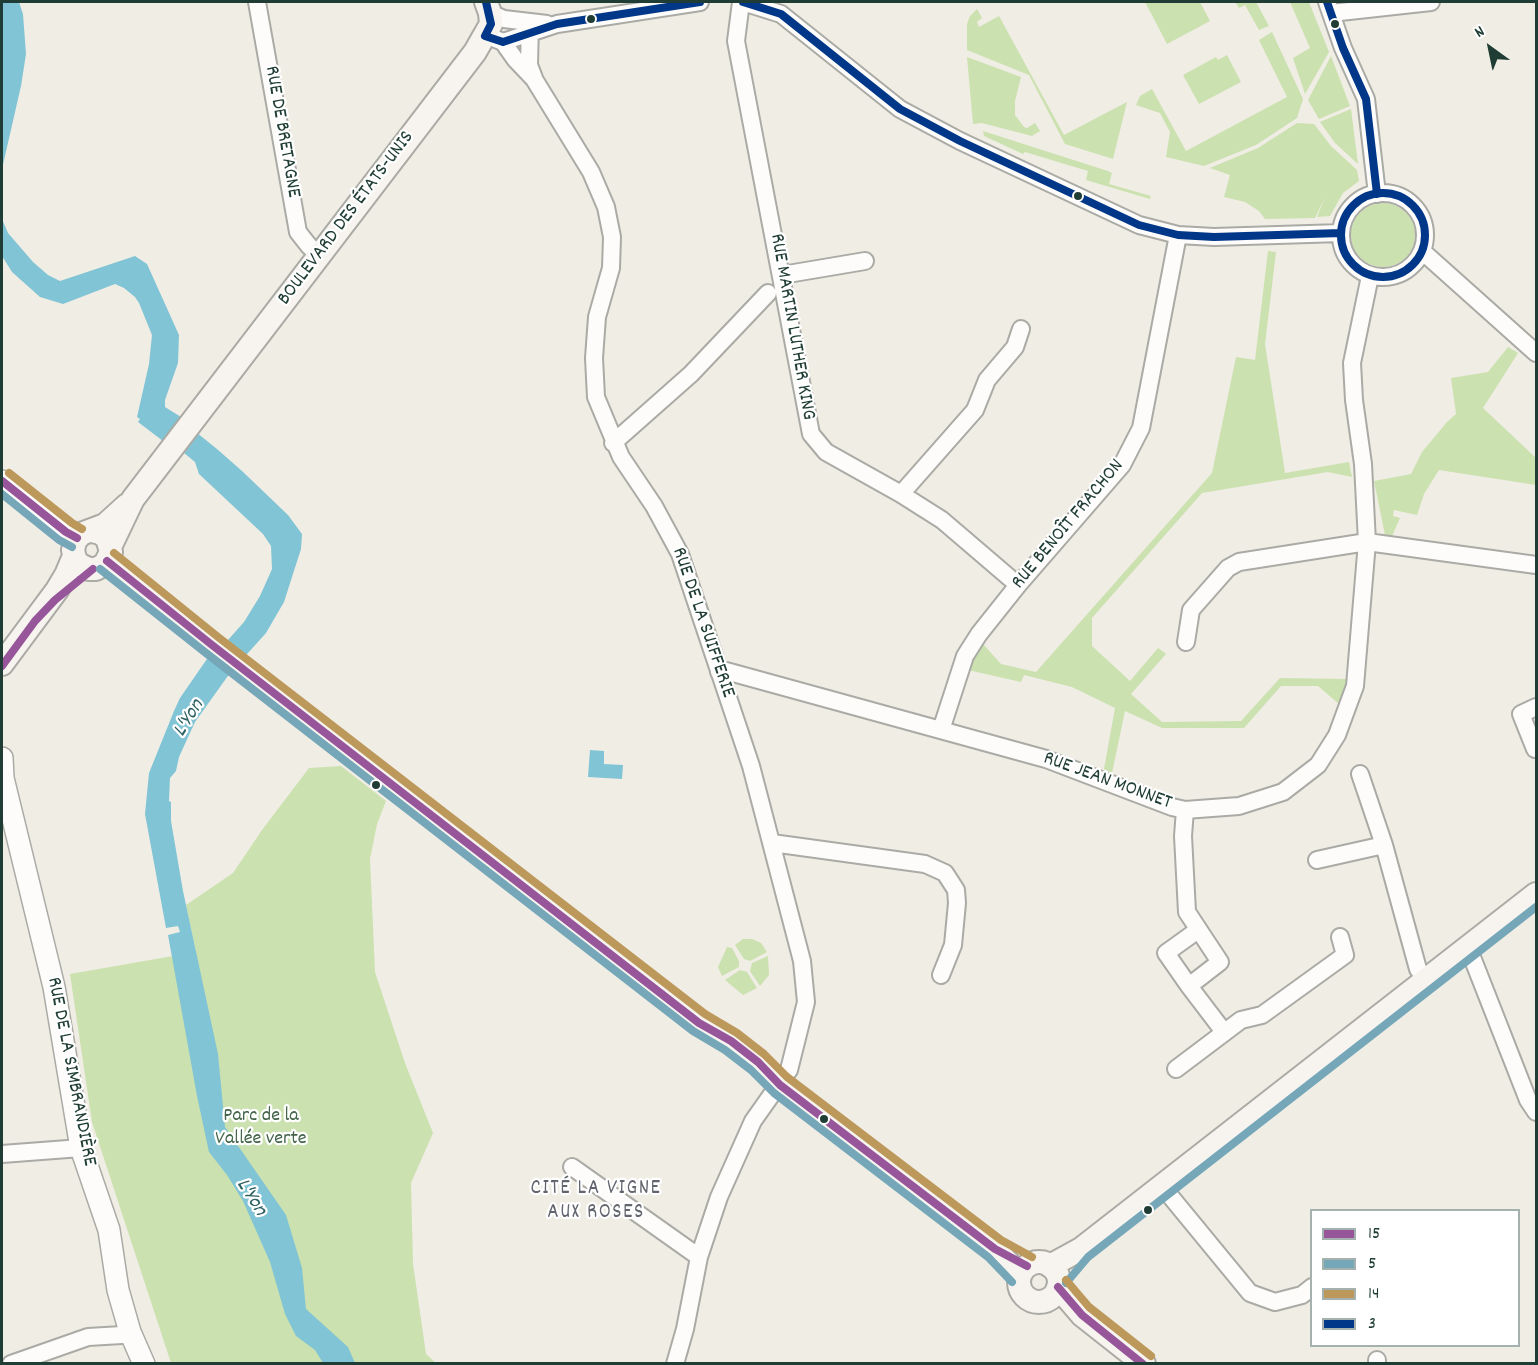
<!DOCTYPE html>
<meta charset="utf-8">
<style>
body{margin:0}
#map{position:relative;width:1538px;height:1365px;overflow:hidden;background:#f0ede4;font-family:Dekko,sans-serif}
canvas{display:block}
.frame{position:absolute;inset:0;border:3px solid #1f3d34;pointer-events:none}
.legend{position:absolute;left:1310px;top:1209px;width:210px;height:138px;box-sizing:border-box;background:#fff;border:2px solid #a5b1ae;margin:0;padding:8px 10px;list-style:none;font-size:18px;color:#1f3d34}
.legend li{display:flex;align-items:center;gap:12px;height:30px}
.legend b{width:30px;border:2px solid #a5b1ae}
.north{position:absolute;left:1460px;top:18px;width:60px;height:60px;-webkit-text-stroke:4px #fff;paint-order:stroke;rotate:327deg;font-size:16px;font-weight:700;line-height:24px;text-align:center;color:#1f3d34}
.north::after{content:'';display:block;margin:auto;width:21px;height:27px;background:#1f3d34;clip-path:polygon(50% 0,100% 100%,50% 72%,0 100%)}
</style>
<div id="map">
<canvas width="1538" height="1365"></canvas>
<div class="frame"></div>
<ul class="legend">
<li><b style="height:8px;background:#965699"></b>15</li>
<li><b style="height:8px;background:#75a7b8"></b>5</li>
<li><b style="height:8px;background:#bc985b"></b>14</li>
<li><b style="height:8px;background:#003788"></b>3</li>
</ul>
<div class="north">N</div>
</div>
<script>
const g = document.querySelector('canvas').getContext('2d');
g.lineJoin = 'round';
function fill(path, color) { g.fillStyle = color; g.fill(path, 'evenodd'); }
const toPath = rows => new Path2D(rows.map(r => 'M' + r).join(''));
function trace(path, color, width, dash) { g.strokeStyle = color; g.lineWidth = width; g.lineCap = dash ? 'butt' : 'round'; g.setLineDash(dash || []); g.stroke(path); }
function write(font, color, halo, rows, align = 'center') {
  g.font = font + ' Dekko,sans-serif'; g.lineWidth = 4.5; g.setLineDash([]); g.textBaseline = 'middle'; g.strokeStyle = halo; g.fillStyle = color; for (const [text, x, y, turn = 0] of rows) {
    g.save(); g.translate(x, y); g.rotate((+turn || 0) * Math.PI / 180); g.textAlign = isNaN(turn) ? turn : align; if (halo) g.strokeText(text, 0, 0); g.fillText(text, 0, 0); g.restore();
  }
}
fill(toPath([
 [1145,2,1200,2,1210,21,1167,44],
 [1235,2,1256,2,1269,26,1259,30,1245,5,1239,8],
 [1290,2,1309,2,1329,52,1305,94,1293,58,1310,48],
 [977,9,982,18,977,22,979,27,999,16,1064,135,1127,102,1113,159,1065,144,1029,75,967,50,967,24,970,16],
 [1272,32,1303,99,1297,118,1256,145,1204,166,1166,157,1170,132,1160,113,1136,105,1140,96,1152,89,1186,151,1287,97,1259,40],
 [1227,55,1241,82,1199,104,1183,75,1216,57,1218,60],
 [1331,56,1350,106,1319,119,1308,100],
 [967,57,1021,77,1015,101,1015,115,1024,127,1027,128,1035,123,1040,131,1032,136,982,123,973,124],
 [1351,109,1358,164,1335,143,1320,122],
 [1297,123,1314,124,1331,146,1357,170,1359,181,1343,193,1330,216,1317,217,1325,197,1315,218,1265,219,1259,211,1245,202,1224,197,1230,175,1210,168,1258,148],
 [983,131,1108,171,1112,173,1109,184,1151,196,1150,199,1086,180,1088,171,1025,152,1023,154,984,136],
 '1351 235a32 32 0 1 1 64 0a32 32 0 1 1-64 0Z',
 [1268,251,1276,252,1265,344,1285,473,1349,462,1352,477,1328,472,1202,493,1092,618,1092,646,1130,681,1158,648,1166,654,1131,694,1162,722,1241,721,1280,678,1347,679,1339,704,1318,686,1281,686,1244,728,1162,728,1125,711,1112,773,1104,769,1115,708,1072,687,1024,675,1021,682,968,670,982,643,1001,664,1036,672,1212,473,1236,357,1255,360],
 [1508,347,1518,353,1483,408,1536,458,1536,485,1439,470,1424,494,1417,515,1394,510,1393,516,1400,518,1392,536,1385,535,1374,481,1411,474,1422,452,1447,422,1456,414,1451,378,1488,372],
 [341,766,386,801,377,824,370,859,375,972,405,1063,433,1133,411,1183,413,1264,426,1354,436,1363,171,1363,92,1122,70,974,196,952,186,905,233,873,262,830,309,768],
 [743,939,752,939,761,943,767,952,750,961,744,959,735,945],
 [727,947,732,948,739,961,739,967,722,976,718,967],
 [768,956,769,975,760,986,750,971,752,963],
 [740,970,747,972,757,988,743,995,725,980]
]), '#cbe1af');
fill(toPath([
 [2,2,19,2,23,14,26,54,21,86,2,169,2,93,3,87],
 [2,219,8,233,33,262,48,275,60,281,135,256,147,264,179,335,178,363,165,400,165,407,181,417,181,420,217,449,242,471,288,515,302,534,301,549,284,602,266,633,230,673,195,722,179,757,176,771,170,778,169,801,171,802,171,821,183,891,218,1054,225,1127,286,1215,302,1268,306,1309,348,1347,355,1363,323,1363,315,1350,296,1336,285,1314,270,1262,243,1201,227,1175,209,1152,197,1096,168,935,180,932,178,926,166,928,145,814,149,773,174,711,180,698,209,656,228,640,244,622,260,596,272,569,271,546,263,534,199,474,195,462,167,439,165,438,163,441,138,422,140,419,137,417,149,364,152,335,139,303,135,297,124,288,115,284,63,304,40,297,12,272,2,256],
 [590,750,604,751,604,764,623,765,622,779,588,777]
]), '#81c4d6');
const minor = toPath([
 [257,2,298,232,309,246,319,255],
 [741,2,736,41,811,434,826,452,901,494,942,520,1018,585],
 [743,2,781,14,900,109,960,141,1139,225,1178,235,1214,237,1341,233],
 [1327,2,1343,48,1366,99,1377,194],
 [490,13,504,19,547,24],
 [1331,13,1431,2],
 [530,24,529,65,534,78],
 [493,38,503,42,557,24,700,2],
 [503,42,515,59,534,79,591,172,606,207,612,237,611,268,597,317,594,358,596,397,621,457,654,506,680,554,751,766,802,961,806,1002,789,1070,753,1121,719,1197,699,1257],
 '1341 235a42 42 0 1 1 84 0a42 42 0 1 1-84 0Z',
 [1422,251,1536,353],
 [782,275,865,261],
 [613,443,691,374,768,293],
 [901,494,975,410,987,380,1015,347,1021,329],
 [1186,642,1191,610,1228,568,1239,562,1367,542,1536,565],
 [719,672,726,671,1046,759,1172,807,1185,810,1239,806,1283,792,1318,765,1337,735,1355,686,1367,542,1363,464,1354,400,1352,363,1370,276],
 [1536,707,1521,714,1535,749,1536,748],
 [941,730,965,656,979,634,1018,585,1122,465,1141,428,1178,235],
 [1360,774,1384,845,1418,969,1426,980],
 [1185,810,1183,836,1187,912,1220,962,1189,986,1166,953,1198,930],
 [772,843,925,864,945,873,956,890,957,903,953,945,941,975],
 [1317,860,1384,845],
 [1468,947,1528,1100,1536,1112],
 [1189,986,1224,1032],
 [1176,1069,1241,1020,1262,1015,1345,955,1340,937],
 [2,1154,81,1148],
 [572,1167,699,1257,685,1329,675,1364],
 [1162,1186,1250,1293,1275,1302,1302,1295,1312,1287],
 [11,1364,88,1337,122,1335,130,1332],
 [1377,1364,1377,1360]
]);
const tertiary = toPath([
 [2,481,66,532,77,538],
 [2,758,3,778,54,987,81,1148,109,1230,118,1290,130,1332,144,1364]
]);
const secondary = toPath([
 [92,531,100,533,107,538,111,552,105,564,96,569,89,569,80,565,75,559,73,550,75,541,81,534,105,525,127,505],
 [111,545,133,499,475,52,491,24,490,13,486,2],
 [107,561,212,645,699,1023,731,1041,758,1062,780,1085,995,1249,1020,1275],
 [2,664,57,590,66,575,74,556],
 '1019 1282a20 20 0 1 1 40 0a20 20 0 1 1-40 0Z',
 [1050,1266,1081,1249,1536,894],
 [1058,1287,1082,1315,1144,1364]
]);
trace(minor, '#aaaba5', 20);
trace(tertiary, '#aaaba5', 24);
trace(secondary, '#aaaba5', 26);
trace(minor, '#fdfcfb', 16);
trace(tertiary, '#fdfcfb', 21);
trace(secondary, '#f7f4f0', 22);
trace(toPath([
 [2,481,66,532,77,538],
 [107,561,212,645,699,1023,731,1041,758,1062,780,1085,995,1249,1027,1266],
 [2,666,35,621,55,600,93,569],
 [1058,1287,1082,1315,1143,1364]
]), '#965699', 8);
trace(toPath([
 [2,494,59,540,72,547],
 [100,569,206,653,693,1031,725,1050,751,1070,774,1093,988,1257,1012,1282],
 [1066,1283,1088,1257,1536,907]
]), '#75a7b8', 8);
trace(toPath([
 [9,473,72,523,82,529],
 [114,553,218,637,705,1014,737,1033,764,1054,787,1077,1001,1240,1032,1257],
 [1066,1280,1089,1307,1151,1356]
]), '#bc985b', 8);
trace(toPath([
 [486,2,491,24,485,36,503,42,557,24,700,2],
 [743,2,781,14,900,109,960,141,1139,225,1178,235,1214,237,1341,233],
 [1327,2,1343,48,1366,99,1377,194],
 '1341 235a42 42 0 1 1 84 0a42 42 0 1 1-84 0Z'
]), '#003788', 8);
for (const [x, y, r, color] of [
 [591,19,5,"#1f3d34"],
 [1335,24,5,"#1f3d34"],
 [1078,196,5,"#1f3d34"],
 [376,785,5,"#1f3d34"],
 [824,1119,5,"#1f3d34"],
 [1148,1210,5,"#1f3d34"]
]) { const dot = new Path2D(); dot.arc(x, y, r, 0, 2 * Math.PI); g.fillStyle = color; g.fill(dot); trace(dot, '#fff', 2); }
write('20px', '#1f3d34', '#fff', [
 ["RUE DE BRETAGNE",281,132,80],
 ["BOULEVARD DES ÉTATS-UNIS",347,219,-53],
 ["RUE MARTIN LUTHER KING",791,327,80],
 ["RUE BENOÎT FRACHON",1069,525,-50],
 ["RUE DE LA SUIFFERIE",702,623,71],
 ["RUE JEAN MONNET",1107,782,20],
 ["RUE DE LA SIMBRANDIÈRE",70,1072,79]
]);
write('20px', '#426448', '#fff', [
 ["Parc de la",261,1117],
 ["Vallée verte",261,1140]
]);
write('italic 21px', '#2e6063', '#fff', [
 ["L'Yon",190,719,-58],
 ["L'Yon",250,1198,58]
]);
g.letterSpacing = '1.5px';
write('21px', '#62656d', '#fff', [
 ["CITÉ LA VIGNE",596,1190],
 ["AUX ROSES",596,1214]
]);
g.letterSpacing = '0px';
</script>
